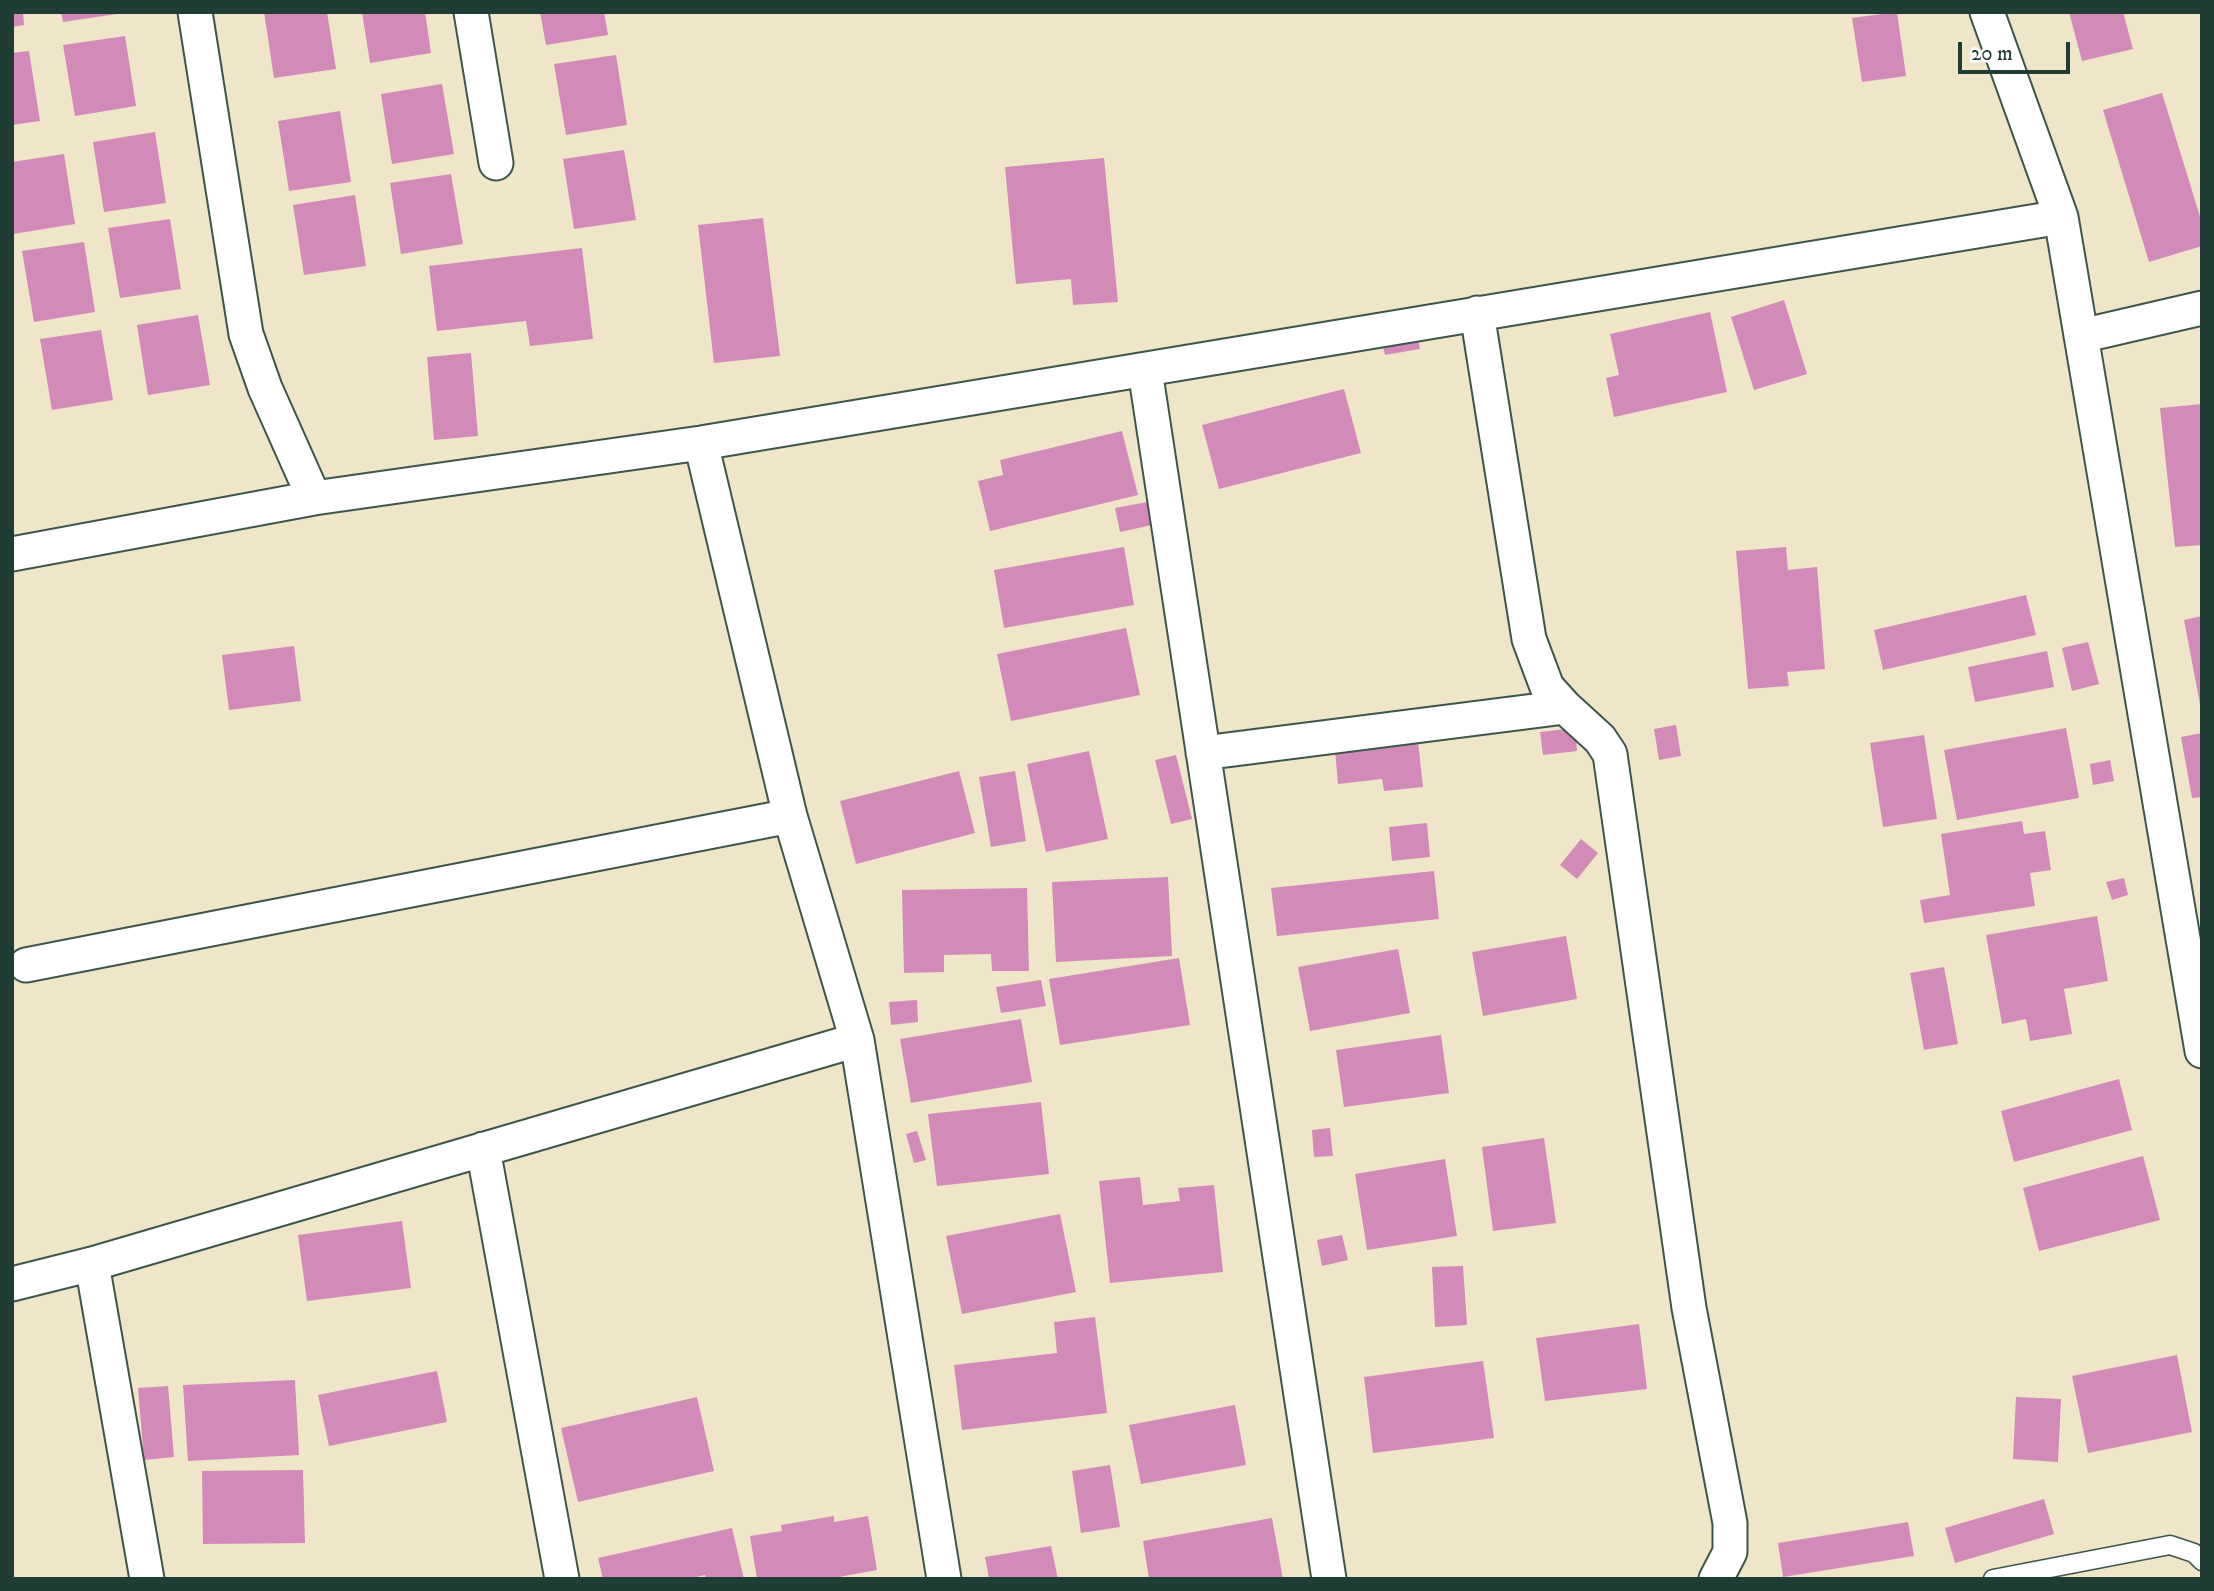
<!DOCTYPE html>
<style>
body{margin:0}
#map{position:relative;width:2214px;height:1591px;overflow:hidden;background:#efe5c9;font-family:"IM FELL DW Pica",serif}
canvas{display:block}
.frame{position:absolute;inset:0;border:14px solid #1f3d34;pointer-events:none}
.scale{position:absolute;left:1958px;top:42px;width:112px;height:32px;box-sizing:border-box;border:4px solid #1f3d34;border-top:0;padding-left:9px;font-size:21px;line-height:24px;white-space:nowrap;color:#1f3d34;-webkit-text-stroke:5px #fff;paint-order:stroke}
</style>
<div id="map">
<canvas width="2214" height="1591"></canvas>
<div class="frame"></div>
<div class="scale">20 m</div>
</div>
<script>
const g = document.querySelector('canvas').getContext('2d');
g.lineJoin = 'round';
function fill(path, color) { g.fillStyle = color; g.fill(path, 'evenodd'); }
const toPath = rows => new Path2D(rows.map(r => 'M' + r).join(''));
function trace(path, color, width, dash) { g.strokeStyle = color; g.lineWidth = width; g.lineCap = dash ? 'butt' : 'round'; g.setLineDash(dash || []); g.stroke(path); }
fill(toPath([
 [12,12,23,12,24,25,12,27],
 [61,12,117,12,117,14,63,22],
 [264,12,327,12,336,69,274,78],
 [362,12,425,12,431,53,370,63],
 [540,12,604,12,608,35,546,45],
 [1897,12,1906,76,1862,82,1852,18],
 [2069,12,2123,12,2133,49,2082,61],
 [125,36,136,106,75,116,63,45],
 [29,51,40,121,12,125,12,53],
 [616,55,627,125,566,135,554,64],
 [442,84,454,154,392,164,381,94],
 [2162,93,2202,223,2202,246,2149,262,2103,110],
 [340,111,351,182,289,191,278,121],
 [155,132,166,203,104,212,93,142],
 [624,150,636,220,574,229,563,159],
 [64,154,75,224,13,234,12,162],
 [1104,158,1118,302,1073,305,1071,279,1016,284,1005,167],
 [451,174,463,244,401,254,390,183],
 [355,195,366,266,304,275,293,205],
 [763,218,780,356,714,363,698,225],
 [170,219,181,289,120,298,108,228],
 [84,242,95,312,34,322,22,251],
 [582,248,593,339,530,346,526,321,437,331,429,266],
 [1784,300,1807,374,1754,390,1731,317],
 [1710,312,1727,392,1614,417,1606,378,1619,375,1610,334],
 [198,315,210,385,148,395,137,325],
 [101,330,113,400,52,410,40,339],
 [1418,336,1420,349,1385,355,1382,342],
 [471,353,478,436,434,440,427,357],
 [1344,389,1361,453,1219,489,1202,425],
 [2202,404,2202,545,2175,547,2160,408],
 [1122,431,1138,495,990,531,978,481,1003,475,1000,460],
 [1147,502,1152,525,1120,532,1115,508],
 [1124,547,1134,605,1004,628,994,570],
 [1786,547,1788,570,1817,567,1825,669,1787,672,1789,686,1748,689,1736,551],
 [2026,595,2036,635,1883,670,1874,630],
 [2202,616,2202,704,2200,704,2184,620],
 [1126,628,1140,695,1011,721,997,654],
 [2088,642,2099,684,2072,691,2062,648],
 [294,646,301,701,229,710,222,655],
 [2047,651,2054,687,1975,702,1968,667],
 [1676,725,1681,756,1659,760,1654,729],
 [1575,728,1577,751,1543,755,1540,732],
 [2066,728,2079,798,1957,820,1944,750],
 [2202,733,2202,797,2192,798,2181,737],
 [1924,735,1937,819,1883,827,1870,743],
 [1418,741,1423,787,1384,791,1382,779,1338,784,1335,749],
 [1089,751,1108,839,1046,852,1027,764],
 [1176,755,1192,819,1171,824,1155,760],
 [2110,760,2114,781,2093,785,2090,764],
 [959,771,975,833,856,864,840,801],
 [1015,771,1026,841,991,847,979,777],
 [2022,821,2024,834,2045,831,2051,870,2030,873,2035,906,1924,923,1920,900,1950,895,1941,834],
 [1427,823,1430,857,1392,861,1389,827],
 [1581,839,1598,853,1577,879,1560,865],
 [1434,871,1439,919,1277,936,1271,888],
 [1168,877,1172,956,1056,962,1052,882],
 [2124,878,2128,895,2112,900,2106,882],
 [1027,888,1029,971,992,971,991,954,944,955,944,972,904,973,902,890],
 [2097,916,2108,981,2064,989,2072,1034,2030,1041,2026,1019,2002,1024,1986,935],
 [1566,936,1577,999,1483,1016,1472,952],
 [1398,949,1410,1013,1310,1031,1298,967],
 [1179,958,1190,1025,1060,1045,1049,979],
 [1944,967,1958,1044,1924,1050,1910,973],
 [1041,980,1046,1006,1001,1013,996,987],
 [917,1000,918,1022,891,1025,889,1002],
 [1021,1019,1032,1082,911,1103,900,1039],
 [1441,1035,1449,1093,1344,1107,1336,1050],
 [2119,1079,2132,1130,2014,1162,2001,1111],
 [1041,1102,1049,1174,937,1186,928,1114],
 [1330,1128,1333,1156,1314,1157,1312,1130],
 [917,1131,926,1160,914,1163,906,1134],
 [1544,1138,1556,1223,1493,1231,1482,1147],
 [2143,1156,2160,1220,2039,1251,2023,1188],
 [1445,1159,1457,1236,1367,1250,1355,1174],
 [1140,1177,1143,1205,1180,1201,1178,1188,1214,1185,1223,1272,1110,1283,1099,1181],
 [1060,1214,1076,1292,962,1314,946,1236],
 [402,1221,411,1288,307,1301,298,1235],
 [1342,1235,1348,1260,1322,1266,1317,1240],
 [1463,1266,1467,1325,1435,1327,1432,1267],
 [1095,1317,1107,1413,962,1430,954,1365,1057,1353,1054,1322],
 [1639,1324,1647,1389,1545,1401,1536,1338],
 [2177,1355,2192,1432,2088,1453,2072,1376],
 [1483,1361,1494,1438,1373,1453,1364,1377],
 [437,1371,447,1422,329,1446,318,1395],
 [295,1380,299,1455,188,1461,183,1385],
 [168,1386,174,1457,144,1460,138,1388],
 [697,1397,714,1471,578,1502,561,1428],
 [2016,1397,2061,1399,2058,1462,2013,1459],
 [1235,1405,1246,1465,1141,1484,1129,1425],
 [1110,1465,1120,1527,1081,1533,1072,1471],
 [303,1470,305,1543,203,1544,202,1471],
 [2044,1499,2054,1534,1955,1563,1945,1528],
 [834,1516,834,1522,868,1516,877,1570,828,1579,757,1579,750,1536,782,1531,781,1525],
 [1272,1518,1283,1579,1149,1579,1143,1541],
 [1908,1522,1914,1556,1783,1577,1778,1543],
 [732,1528,744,1579,706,1579,705,1575,687,1579,603,1579,598,1558],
 [1051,1546,1058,1579,989,1579,985,1557]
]), '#d28bb9');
const service = toPath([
 [1993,1579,2170,1545,2194,1553,2202,1561]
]);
const minor = toPath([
 [195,12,246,334,265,388,314,498],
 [471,12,496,163],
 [1987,12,2061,217,2202,1051],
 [1477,313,1529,639,1547,687,1565,707,1600,739,1610,754,1689,1308,1730,1523,1730,1552,1716,1579],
 [2081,336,2202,308],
 [1145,370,1329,1579],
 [701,443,790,816,857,1040,944,1579],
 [12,554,314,498,701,443,2061,217],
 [1203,753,1565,707],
 [26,965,790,816],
 [483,1149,562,1579],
 [92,1264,147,1579],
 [12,1284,92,1264,857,1040]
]);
trace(service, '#3e564a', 21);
trace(minor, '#3e564a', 37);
trace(service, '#fff', 18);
trace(minor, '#fff', 33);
</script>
